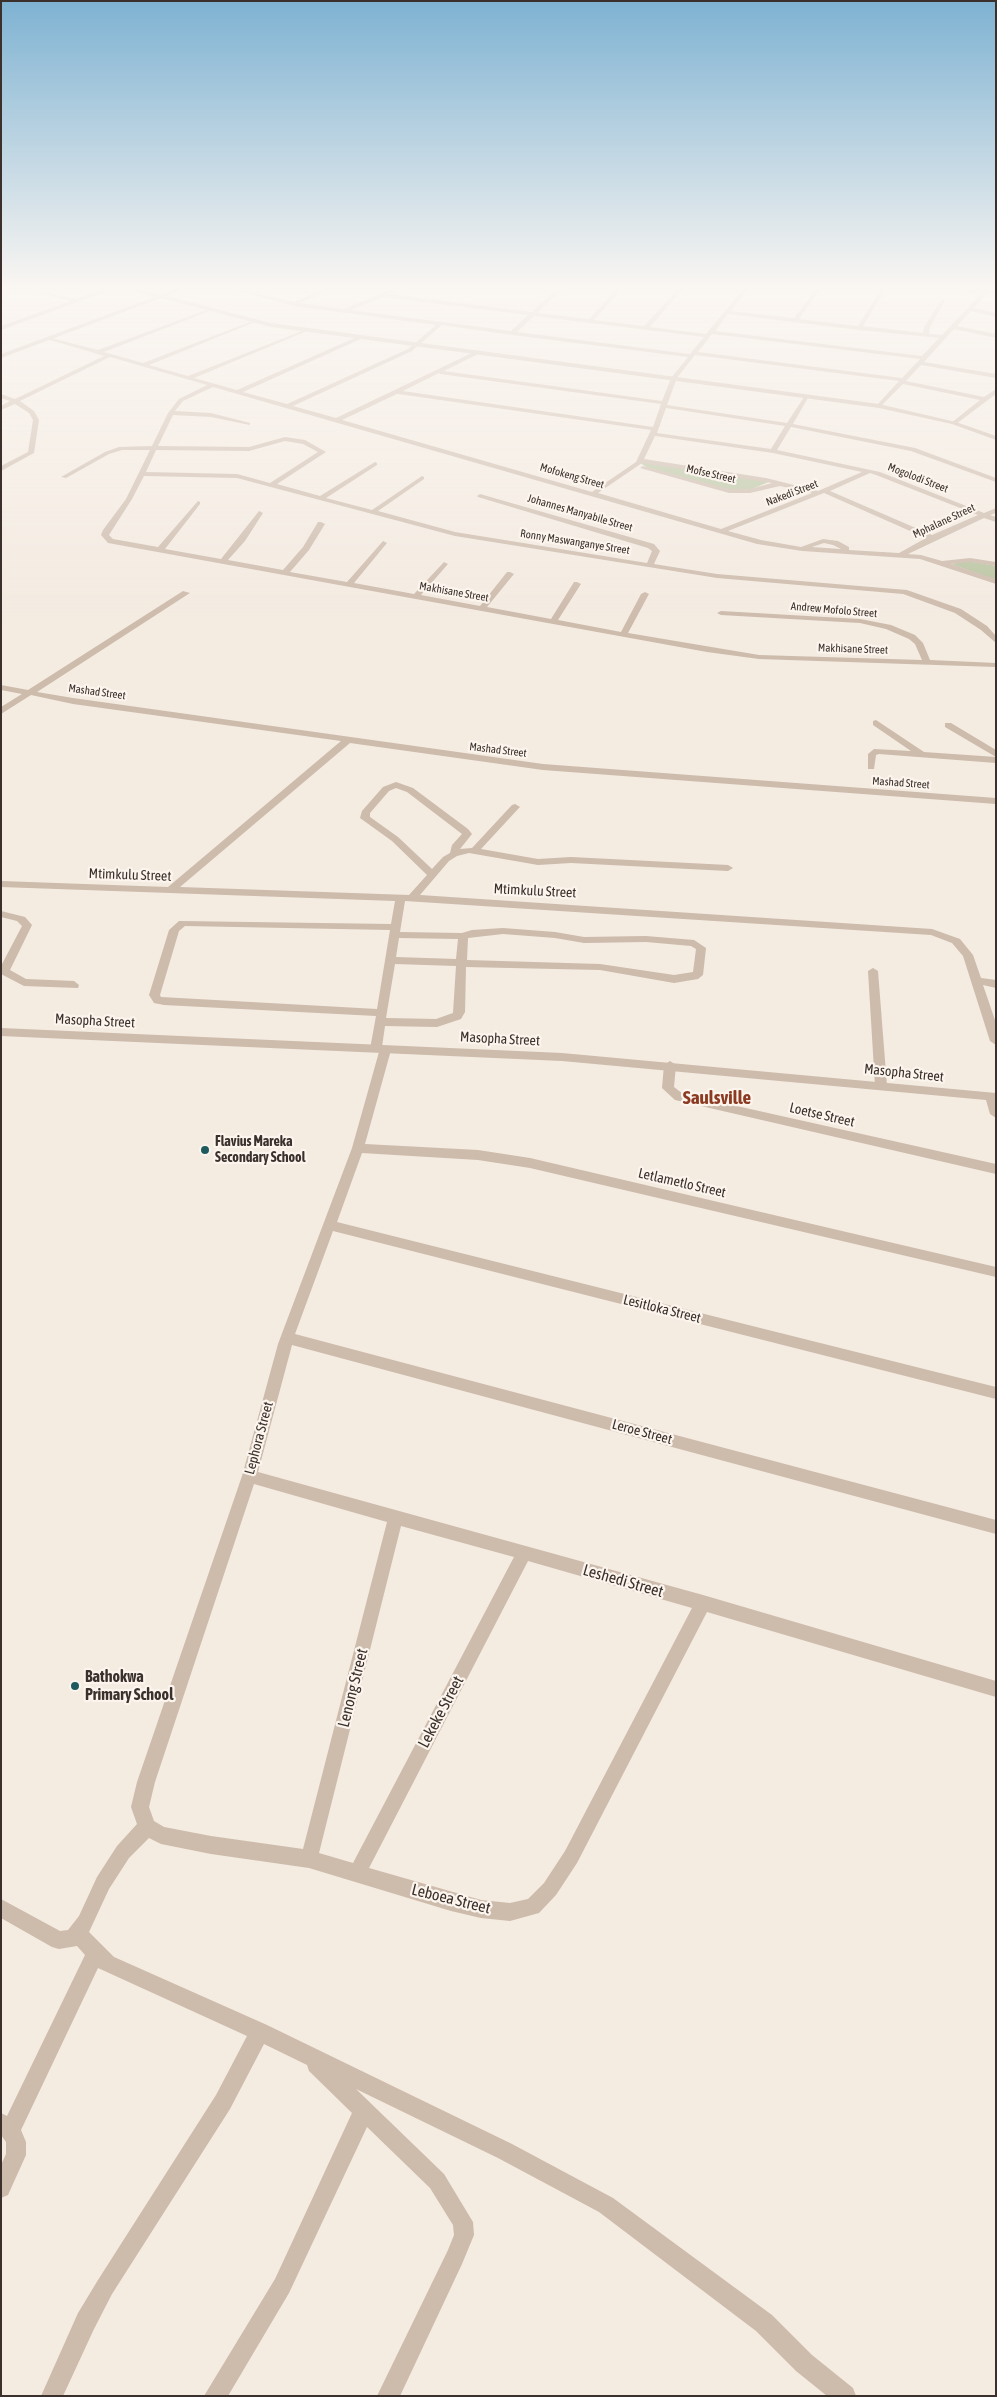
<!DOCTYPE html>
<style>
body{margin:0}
#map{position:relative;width:997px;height:2397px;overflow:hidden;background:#f4ebe1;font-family:"Asap Condensed",sans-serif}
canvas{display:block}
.frame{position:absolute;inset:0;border:2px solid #3b302b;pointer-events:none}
</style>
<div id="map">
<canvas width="997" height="2397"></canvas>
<div class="frame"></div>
</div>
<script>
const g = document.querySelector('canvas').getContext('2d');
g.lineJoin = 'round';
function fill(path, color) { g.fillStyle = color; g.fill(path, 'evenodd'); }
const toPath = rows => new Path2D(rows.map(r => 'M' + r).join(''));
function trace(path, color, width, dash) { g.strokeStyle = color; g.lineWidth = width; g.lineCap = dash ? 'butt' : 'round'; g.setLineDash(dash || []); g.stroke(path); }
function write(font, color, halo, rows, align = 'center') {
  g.font = font + ' "Asap Condensed",sans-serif'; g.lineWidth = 4.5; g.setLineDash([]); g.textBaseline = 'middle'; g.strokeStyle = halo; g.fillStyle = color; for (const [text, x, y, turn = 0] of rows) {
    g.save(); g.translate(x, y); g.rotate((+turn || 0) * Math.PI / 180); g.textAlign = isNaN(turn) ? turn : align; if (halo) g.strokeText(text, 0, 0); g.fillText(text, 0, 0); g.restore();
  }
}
fill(toPath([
 [640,463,647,463,771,481,752,489,722,489,648,468],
 [969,561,996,566,996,580,951,564]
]), '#b8c4a0');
fill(toPath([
 [24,288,76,299,109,288,116,288,1,330,1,326,71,301,24,288],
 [229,288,294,302,327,288,333,288,300,303,344,309,395,288,401,288,389,294,532,312,558,288,563,288,537,313,589,319,618,288,623,288,594,320,644,326,679,288,684,288,650,327,706,334,744,288,749,288,731,311,794,318,817,288,821,288,799,319,858,326,882,288,886,288,863,326,923,333,924,327,942,299,945,301,930,327,929,334,942,335,987,288,992,288,974,308,996,313,996,317,971,311,957,326,996,334,996,338,954,329,924,362,996,374,996,378,921,365,906,381,984,397,996,389,996,394,956,424,951,423,980,400,903,384,879,408,877,405,899,381,695,355,677,378,667,405,787,423,806,394,809,396,793,424,915,448,996,478,996,482,911,451,791,427,777,450,880,472,984,513,996,508,996,513,990,515,996,517,996,522,984,518,908,554,921,555,942,561,970,558,996,562,996,566,970,562,951,564,996,579,996,584,920,559,802,551,757,544,213,387,183,401,175,411,211,413,250,423,250,425,211,417,173,415,158,446,249,447,285,437,305,440,326,452,277,484,320,496,375,462,377,463,377,465,326,498,372,510,422,476,424,477,424,479,378,511,455,532,647,563,652,551,648,548,478,497,477,496,480,494,654,544,660,551,654,564,717,574,907,590,961,609,987,626,996,636,996,643,981,630,955,613,903,594,717,578,455,536,237,478,144,476,132,499,109,535,113,539,158,547,198,501,200,502,200,504,165,549,221,559,259,511,263,513,245,541,228,560,283,570,303,547,318,522,321,522,325,524,309,550,290,572,347,582,383,541,387,543,354,583,414,594,444,562,448,564,421,595,480,606,507,572,510,572,514,574,487,607,551,619,574,582,577,582,581,584,558,620,621,632,641,594,645,592,649,594,628,633,759,655,922,660,915,644,909,639,886,629,860,623,721,615,717,613,721,611,860,619,891,625,915,635,923,643,930,660,996,663,996,667,759,659,707,652,108,543,101,535,103,530,126,499,150,450,122,450,109,454,66,478,61,477,105,452,119,447,152,446,168,413,179,399,207,385,110,357,20,401,34,411,39,420,34,453,1,471,1,466,28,452,33,420,29,413,15,404,1,410,1,406,10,401,1,398,1,394,15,399,104,356,47,339,47,337,98,350,212,308,212,310,104,352,143,363,255,320,255,322,149,365,188,376,307,329,307,331,194,378,237,390,359,336,363,336,363,338,243,392,287,404,408,349,436,325,293,306,229,288],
 [383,297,528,315,511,331,351,310,383,297],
 [728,314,859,330,939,338,922,356,715,331,728,314],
 [534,316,704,337,690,354,517,332,534,316],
 [442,325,512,335,688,357,671,378,662,401,444,371,480,353,478,350,336,418,293,406,412,351,442,325],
 [712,334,920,359,902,378,698,352,712,334],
 [439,373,440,374,661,404,653,427,403,391,439,373],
 [397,394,398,394,651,430,636,462,592,492,342,420,397,394],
 [666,408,785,426,771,449,657,433,666,408],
 [655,436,773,453,862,472,818,491,766,478,644,459,655,436],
 [285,441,303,444,318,452,270,483,237,474,146,472,156,450,249,451,285,441],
 [642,463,772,483,750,489,729,489,643,466,640,468,729,493,750,493,780,486,812,493,721,529,598,493,642,463],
 [870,473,876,475,978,515,932,535,830,491,870,473],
 [824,493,926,538,899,553,849,550,849,547,838,541,823,539,801,547,761,540,728,531,824,493],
 [824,543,833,545,841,549,812,547,824,543],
 [183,591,190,593,37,692,73,698,543,764,996,798,996,804,543,770,350,743,180,887,409,895,427,875,392,841,360,818,362,811,383,787,396,782,413,788,468,829,472,834,460,849,472,848,512,805,515,804,520,807,518,809,481,849,538,859,571,857,728,865,733,868,728,871,571,863,538,865,469,853,457,856,449,861,420,895,932,929,960,939,973,955,981,978,996,980,996,988,983,985,996,1023,996,1045,990,1041,963,956,952,943,931,935,405,901,400,932,462,933,472,930,503,928,555,932,584,937,646,936,694,940,706,948,703,975,698,979,674,983,600,970,466,967,465,1012,461,1019,437,1027,385,1026,382,1047,389,1047,391,1050,365,1144,478,1150,530,1158,996,1267,996,1277,530,1168,478,1160,362,1153,337,1222,996,1387,996,1399,333,1231,295,1334,996,1520,996,1534,292,1345,258,1472,703,1595,996,1681,996,1697,707,1612,577,1863,556,1895,539,1913,510,1921,481,1918,451,1911,309,1868,211,1854,161,1844,149,1838,129,1858,109,1889,89,1932,114,1957,267,2025,512,2144,613,2198,772,2315,812,2355,853,2388,856,2396,827,2396,796,2371,756,2331,599,2212,498,2158,356,2089,444,2174,473,2222,474,2235,462,2264,400,2396,377,2396,448,2250,454,2235,453,2225,430,2188,367,2127,289,2293,228,2396,204,2396,275,2279,352,2113,309,2071,307,2065,264,2044,230,2109,112,2294,94,2329,63,2396,41,2396,78,2313,98,2280,216,2095,247,2036,98,1968,21,2130,26,2142,26,2155,8,2195,1,2198,1,2165,6,2154,6,2142,1,2135,1,2113,7,2116,85,1955,77,1946,59,1949,52,1947,1,1918,1,1899,60,1931,68,1930,79,1916,97,1877,117,1846,137,1824,131,1807,137,1782,242,1476,278,1344,352,1148,379,1052,372,1052,370,1049,376,1016,164,1005,154,1003,149,995,169,930,179,921,391,924,395,901,1,887,1,881,168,887,341,741,73,704,31,695,1,714,1,707,22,694,1,690,1,685,28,690,183,591],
 [396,788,407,792,462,834,452,845,450,853,443,857,432,869,398,837,370,817,370,813,389,791,396,788],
 [185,926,390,930,377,1009,161,997,160,995,179,931,185,926],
 [503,934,555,938,584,943,646,942,691,946,696,949,693,972,674,975,600,964,467,960,468,938,503,934],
 [399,938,458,939,456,959,396,957,399,938],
 [395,964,456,966,453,1013,436,1019,386,1018,395,964],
 [254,1484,387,1522,303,1849,211,1836,164,1827,154,1821,149,1807,155,1782,254,1484],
 [401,1526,514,1557,353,1863,319,1853,401,1526],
 [528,1561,692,1608,565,1851,544,1883,528,1899,510,1903,481,1900,369,1868,528,1561],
 [876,720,924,752,996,757,996,763,879,754,876,755,874,769,868,769,868,754,874,749,911,751,873,725,873,721,876,720],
 [945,723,951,723,996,750,996,757,945,727,945,723],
 [1,911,25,917,32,925,10,970,26,979,74,981,79,985,78,988,24,986,1,974,1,966,22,926,17,921,1,917,1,911],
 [873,968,878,971,887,1086,881,1090,875,1086,868,971,873,968],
 [670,1061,676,1065,674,1087,683,1094,996,1164,996,1174,675,1100,662,1088,664,1065,670,1061]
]), '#cdbbac');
fill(toPath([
 [125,288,133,288,160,295,179,288,185,288,166,296,271,323,879,404,956,422,996,436,996,440,952,424,879,408,271,327,161,298,1,358,1,354,155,297,125,288],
 [962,288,996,290,996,294,964,290,962,288],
 [1,1028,562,1053,996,1093,996,1118,990,1114,986,1100,562,1061,1,1036,1,1028]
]), '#cdbbac');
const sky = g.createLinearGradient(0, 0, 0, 623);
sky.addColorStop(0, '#7eb2d2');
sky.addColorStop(0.46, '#faf6f2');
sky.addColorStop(1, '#faf6f200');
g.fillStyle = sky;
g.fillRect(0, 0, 997, 623);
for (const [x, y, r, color] of [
 [205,1150,5,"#1f5a5e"],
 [75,1686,5,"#1f5a5e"]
]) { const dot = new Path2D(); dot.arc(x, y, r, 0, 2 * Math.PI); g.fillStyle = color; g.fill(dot); trace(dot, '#fbf5ee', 2); }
write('11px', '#3b302b', '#fbf5ee', [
 ["Mofse Street",711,474,13],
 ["Mofokeng Street",572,476,16],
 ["Mogolodi Street",918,478,21],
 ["Nakedi Street",792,493,-21],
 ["Johannes Manyabile Street",580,513,16],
 ["Mphalane Street",944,521,-25],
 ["Ronny Maswanganye Street",575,542,9],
 ["Makhisane Street",454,592,10],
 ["Andrew Mofolo Street",834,610,5],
 ["Makhisane Street",853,649,2],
 ["Mashad Street",97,692,8],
 ["Mashad Street",498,750,7],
 ["Mashad Street",901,783,4]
]);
write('14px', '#3b302b', '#fbf5ee', [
 ["Mtimkulu Street",130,875,2],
 ["Mtimkulu Street",535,891,3],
 ["Masopha Street",95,1021,3],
 ["Masopha Street",500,1039,3],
 ["Masopha Street",904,1073,6],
 ["Loetse Street",822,1115,13],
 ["Letlametlo Street",682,1183,13],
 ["Lesitloka Street",662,1309,14],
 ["Leroe Street",642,1432,15],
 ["Lephora Street",259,1438,-75]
]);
write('bold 14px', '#3b302b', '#fbf5ee', [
 ["Flavius Mareka",215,1142],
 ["Secondary School",215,1158]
], 'left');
write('16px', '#3b302b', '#fbf5ee', [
 ["Leshedi Street",623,1581,16],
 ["Lenong Street",353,1688,-76],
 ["Lekeke Street",441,1712,-62],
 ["Leboea Street",451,1899,14]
]);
write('bold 16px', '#3b302b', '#fbf5ee', [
 ["Bathokwa",85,1677],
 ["Primary School",85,1695]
], 'left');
write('bold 19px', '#8c3b22', '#fbf5ee', [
 ["Saulsville",717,1098]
]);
</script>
